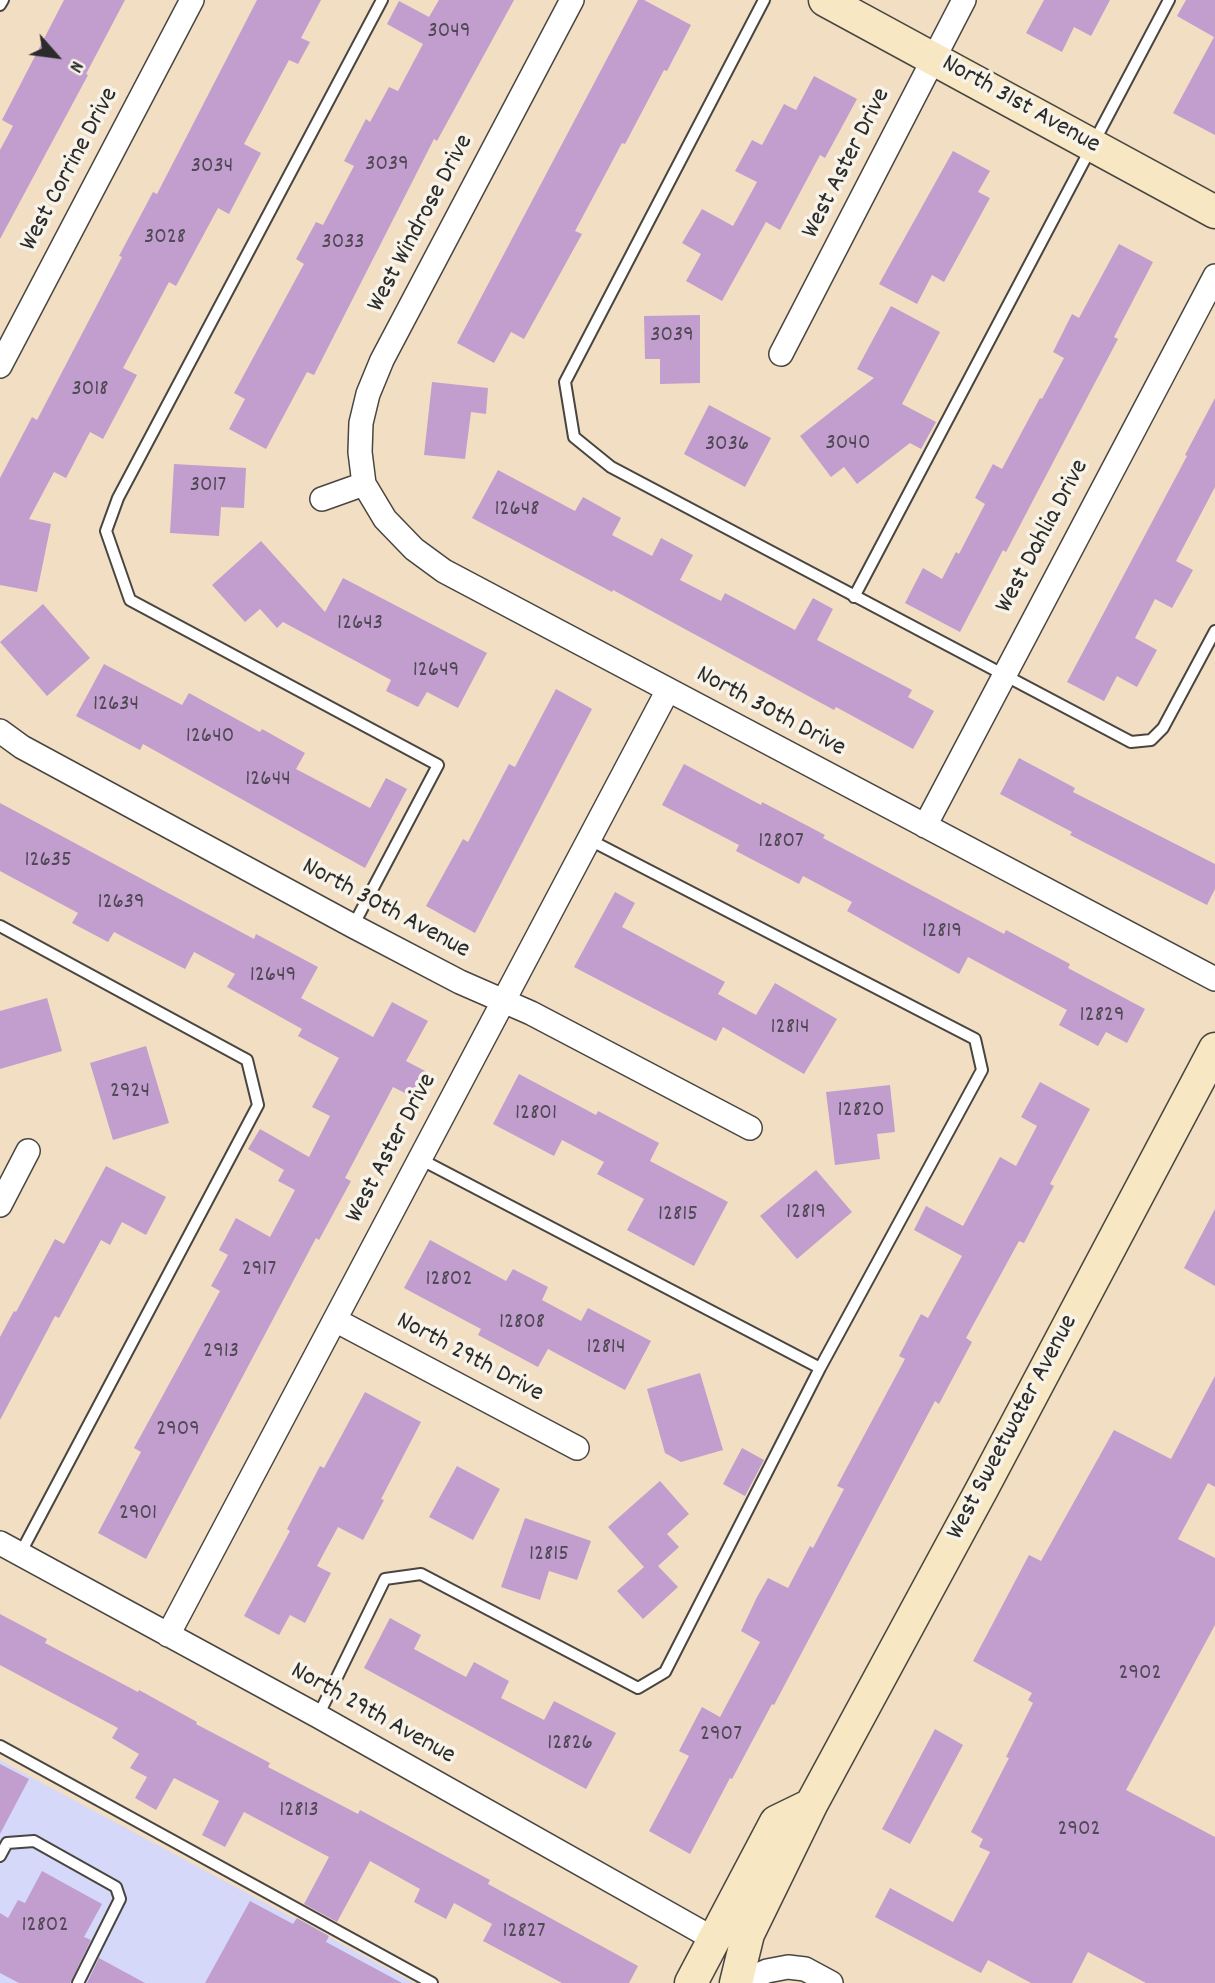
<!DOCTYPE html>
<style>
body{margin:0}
#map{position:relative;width:1215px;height:1983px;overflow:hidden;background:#f2dec2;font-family:Dekko,sans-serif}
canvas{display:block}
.north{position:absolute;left:21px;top:21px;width:70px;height:70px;-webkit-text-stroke:5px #f7f3e8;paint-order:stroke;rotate:118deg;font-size:19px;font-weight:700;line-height:28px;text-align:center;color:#2b2b2b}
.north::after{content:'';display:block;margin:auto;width:24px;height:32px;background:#2b2b2b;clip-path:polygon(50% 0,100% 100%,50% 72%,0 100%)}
</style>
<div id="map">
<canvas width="1215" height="1983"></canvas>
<div class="north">N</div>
</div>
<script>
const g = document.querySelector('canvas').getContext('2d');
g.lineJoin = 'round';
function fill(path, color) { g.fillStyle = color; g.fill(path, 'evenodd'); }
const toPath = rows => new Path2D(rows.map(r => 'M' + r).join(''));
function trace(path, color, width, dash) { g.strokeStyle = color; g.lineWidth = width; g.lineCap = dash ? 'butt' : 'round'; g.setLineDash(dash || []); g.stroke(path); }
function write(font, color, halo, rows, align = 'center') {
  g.font = font + ' Dekko,sans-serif'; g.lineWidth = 7; g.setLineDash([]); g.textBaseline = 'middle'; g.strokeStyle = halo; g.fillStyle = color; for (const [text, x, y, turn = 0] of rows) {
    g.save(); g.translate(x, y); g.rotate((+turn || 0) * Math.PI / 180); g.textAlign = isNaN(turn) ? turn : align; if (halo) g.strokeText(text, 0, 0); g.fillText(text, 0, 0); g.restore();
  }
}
fill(toPath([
 [0,1760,31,1777,414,1983,0,1983]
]), '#d5d8f9');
fill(toPath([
 [64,0,125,0,86,74,88,75,0,239,0,150,13,126,2,120],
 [257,0,321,0,301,38,310,42,298,64,289,60,244,144,261,153,229,214,218,208,176,286,169,282,123,368,137,375,103,439,90,432,66,478,54,472,29,519,51,524,37,592,0,585,0,478,32,417,37,420,122,257,119,256,153,192,157,194],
 [439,0,514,0,437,141,434,139,314,375,307,372,266,449,229,429,245,399,234,393,304,264,296,259,316,222,323,225,354,166,344,161,366,119,370,122,389,87,398,91,423,44,387,24,399,1,429,17],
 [638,0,644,0,691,25,667,71,664,70,625,144,622,143,575,231,582,234,524,339,511,332,494,363,457,343],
 [1044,0,1110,0,1091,36,1074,27,1062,52,1026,33],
 [1186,0,1215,0,1215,135,1173,113,1214,37,1177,16],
 [814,76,857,99,825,158,820,155,780,230,766,222,722,301,686,281,701,254,682,243,702,209,733,226,757,182,735,171,752,140,762,145,784,104,796,110],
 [953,151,990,171,978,192,990,198,944,282,932,275,917,304,879,284],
 [1119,244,1153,262,1114,337,1118,339,1039,489,1006,552,1003,550,960,632,905,603,923,568,942,579,956,552,959,554,985,504,975,498,993,464,1002,469,1040,398,1042,399,1064,358,1053,352,1072,314,1079,318],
 [891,306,940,332,902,404,936,422,921,449,910,443,857,484,844,467,831,477,800,436,874,378,857,369],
 [700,315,700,383,660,384,660,359,645,359,644,316],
 [432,382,488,388,486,414,471,412,465,459,424,455],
 [1215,398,1215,487,1176,561,1193,570,1172,608,1155,599,1135,638,1157,650,1137,687,1117,676,1104,701,1067,682,1187,456,1185,455],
 [709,405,771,438,745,487,684,454],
 [174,464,246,468,244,508,221,507,219,536,170,533],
 [498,470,575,511,583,497,621,518,612,535,652,556,661,538,693,555,680,580,721,601,725,593,795,630,813,598,833,609,817,640,912,690,908,697,934,711,913,749,836,707,834,710,613,590,612,592,472,518],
 [261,541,325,612,343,578,487,653,458,708,427,692,418,707,386,691,391,680,283,622,277,628,260,609,245,622,212,585],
 [43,604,90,658,47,696,0,642],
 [104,664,182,705,189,693,260,732,262,729,305,753,296,769,370,808,386,778,407,789,365,868,143,744,140,750,76,716],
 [556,689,592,709,475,933,426,906,463,839,468,842,509,764,515,767],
 [1019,758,1075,788,1073,792,1215,864,1215,889,1207,905,1070,835,1072,832,1000,794],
 [684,764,761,805,762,802,825,835,823,838,1004,934,1006,930,1070,964,1068,968,1145,1009,1127,1043,1106,1032,1098,1046,1059,1025,1067,1010,968,957,959,974,847,911,852,902,803,876,799,884,736,851,739,845,662,805],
 [0,803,254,939,256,934,318,967,301,998,373,1037,392,1002,428,1021,406,1061,429,1073,415,1098,393,1087,345,1178,351,1181,319,1240,316,1238,146,1559,98,1533,141,1452,134,1448,220,1291,211,1286,228,1255,219,1250,236,1218,270,1237,295,1190,278,1181,284,1170,248,1149,260,1129,309,1157,330,1116,312,1107,339,1058,298,1036,302,1029,227,987,235,974,194,952,185,969,114,932,108,942,72,923,78,913,0,871],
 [615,892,635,903,622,927,725,982,718,994,756,1015,775,983,837,1019,804,1074,723,1027,716,1041,574,967],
 [47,998,62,1051,0,1069,0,1011],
 [146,1046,169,1123,113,1140,90,1063],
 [519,1074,596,1115,598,1111,659,1143,650,1161,728,1202,694,1266,627,1230,644,1199,597,1174,604,1162,562,1140,554,1156,493,1124],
 [1040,1082,1090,1109,1050,1184,1054,1186,1024,1243,1019,1241,966,1338,972,1342,939,1404,935,1401,774,1705,772,1704,732,1779,730,1778,690,1854,649,1831,689,1756,679,1751,702,1707,720,1717,760,1642,741,1631,757,1597,768,1578,788,1588,810,1546,813,1548,844,1489,837,1486,905,1359,899,1356,921,1314,928,1318,962,1256,914,1230,926,1206,963,1226,1000,1157,1016,1166,1037,1126,1021,1117],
 [890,1085,895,1132,877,1134,880,1159,835,1165,826,1092],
 [106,1166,166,1197,146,1235,122,1222,110,1245,101,1240,59,1318,55,1316,0,1420,0,1337,14,1311,16,1312,55,1239,64,1244],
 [816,1170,852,1212,797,1259,760,1216],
 [1215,1209,1215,1286,1184,1268],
 [430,1240,506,1281,513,1269,548,1287,542,1300,581,1321,588,1308,651,1341,625,1390,548,1349,538,1367,478,1335,481,1329,404,1288],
 [700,1373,723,1450,681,1462,665,1453,647,1389],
 [1215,1376,1215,1487,1208,1483,1178,1539,1215,1558,1215,1625,1126,1790,1215,1837,1215,1983,1146,1983,1088,1952,1072,1983,1031,1983,988,1960,981,1973,875,1917,890,1888,953,1922,990,1852,979,1847,983,1839,971,1832,1009,1758,1006,1757,1033,1703,1028,1700,1032,1693,973,1661,1029,1555,1041,1561,1114,1430,1171,1459],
 [365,1392,421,1422,381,1499,384,1500,363,1540,338,1527,317,1566,331,1573,305,1623,290,1615,279,1635,244,1616,290,1531,287,1529,320,1466,324,1468],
 [742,1448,764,1460,745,1496,723,1484],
 [457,1466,500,1489,473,1540,429,1517],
 [660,1481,689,1514,667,1534,679,1547,658,1566,678,1587,643,1619,617,1591,644,1567,608,1527],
 [525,1518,591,1541,577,1580,549,1571,540,1600,501,1587],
 [0,1614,47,1639,45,1643,138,1692,139,1690,197,1722,196,1724,270,1763,268,1767,358,1814,360,1810,490,1880,488,1884,638,1966,629,1983,562,1983,483,1941,492,1924,454,1903,446,1919,414,1902,420,1889,370,1861,337,1922,304,1904,329,1857,244,1812,225,1847,202,1835,219,1801,174,1778,156,1810,135,1798,147,1777,130,1768,139,1754,112,1738,118,1728,0,1665],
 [390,1618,421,1635,414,1649,466,1677,474,1662,509,1681,501,1698,544,1720,554,1701,616,1733,586,1789,364,1668],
 [935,1729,963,1745,910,1844,882,1829],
 [0,1764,29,1779,0,1834],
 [42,1871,102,1904,84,1937,91,1940,70,1983,19,1983,0,1973,0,1913,8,1918,18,1900,25,1903],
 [250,1901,293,1924,297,1918,329,1936,326,1942,402,1983,205,1983],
 [99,1958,145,1983,87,1983]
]), '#c19ece');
const lane = toPath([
 [764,0,565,382,574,437,611,467,1131,742,1151,740,1163,728,1215,631],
 [0,5,3,0],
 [854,597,1169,0],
 [0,926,247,1060,258,1105,20,1554],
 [353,926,438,765,130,600,106,531,118,498,382,0],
 [420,1159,820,1368],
 [318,1716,385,1579,421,1574,638,1688,665,1672,820,1368,982,1070,975,1039,588,839],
 [0,1746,432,1983],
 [0,1856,7,1843,34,1841,116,1887,120,1899,78,1983]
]);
const street = toPath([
 [572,0,382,360,368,394,361,423,360,452,364,484,385,519,414,549,444,571,1215,979],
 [781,354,964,0],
 [0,366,192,0],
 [322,499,364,484],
 [0,731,22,747,353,926,460,982,531,1013,750,1128],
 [925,826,1215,276],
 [0,1205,28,1151],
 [335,1320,577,1448],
 [0,1543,318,1716,714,1939],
 [168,1635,668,690],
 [739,1983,767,1971,788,1967,805,1969,831,1983]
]);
const secondary = toPath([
 [825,0,1215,212],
 [691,1983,776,1822,811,1805],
 [736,1983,748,1934,811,1805,982,1489,1215,1049]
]);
trace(lane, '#494642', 14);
trace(street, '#494642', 26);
trace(secondary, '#494642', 35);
trace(lane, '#fff', 10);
trace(street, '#fff', 23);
trace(secondary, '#f7e8c3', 32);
write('23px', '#504854', null, [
 ["3049",449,33],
 ["3039",387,166],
 ["3034",212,168],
 ["3028",165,239],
 ["3033",343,244],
 ["3039",672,337],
 ["3018",90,391],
 ["3040",848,445],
 ["3036",727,446],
 ["3017",208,487],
 ["12648",517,511],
 ["12643",360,625],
 ["12649",436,672],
 ["12634",116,706],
 ["12640",210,738],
 ["12644",268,781],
 ["12807",781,843],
 ["12635",48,862],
 ["12639",121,904],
 ["12819",942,933],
 ["12649",273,977],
 ["12829",1102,1017],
 ["12814",790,1029],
 ["2924",130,1093],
 ["12820",861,1112],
 ["12801",536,1115],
 ["12819",806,1214],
 ["12815",678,1216],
 ["2917",259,1271],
 ["12802",449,1281],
 ["12808",522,1324],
 ["12814",606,1349],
 ["2913",221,1353],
 ["2909",178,1431],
 ["2901",138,1515],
 ["12815",549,1556],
 ["2902",1140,1675],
 ["2907",721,1736],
 ["12826",570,1745],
 ["12813",299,1812],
 ["2902",1079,1831],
 ["12802",45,1927],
 ["12827",524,1933]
]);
write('26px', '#2b2b2b', '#f7f3e8', [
 ["North 31st Avenue",1020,106,29],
 ["West Aster Drive",848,164,-63],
 ["West Corrine Drive",71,170,-62],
 ["West Windrose Drive",422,224,-62],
 ["West Dahlia Drive",1044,537,-62],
 ["North 30th Drive",770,713,28],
 ["North 30th Avenue",385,910,28],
 ["West Aster Drive",393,1149,-62],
 ["North 29th Drive",469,1359,28],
 ["West Sweetwater Avenue",1014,1428,-62],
 ["North 29th Avenue",372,1715,29]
]);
</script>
